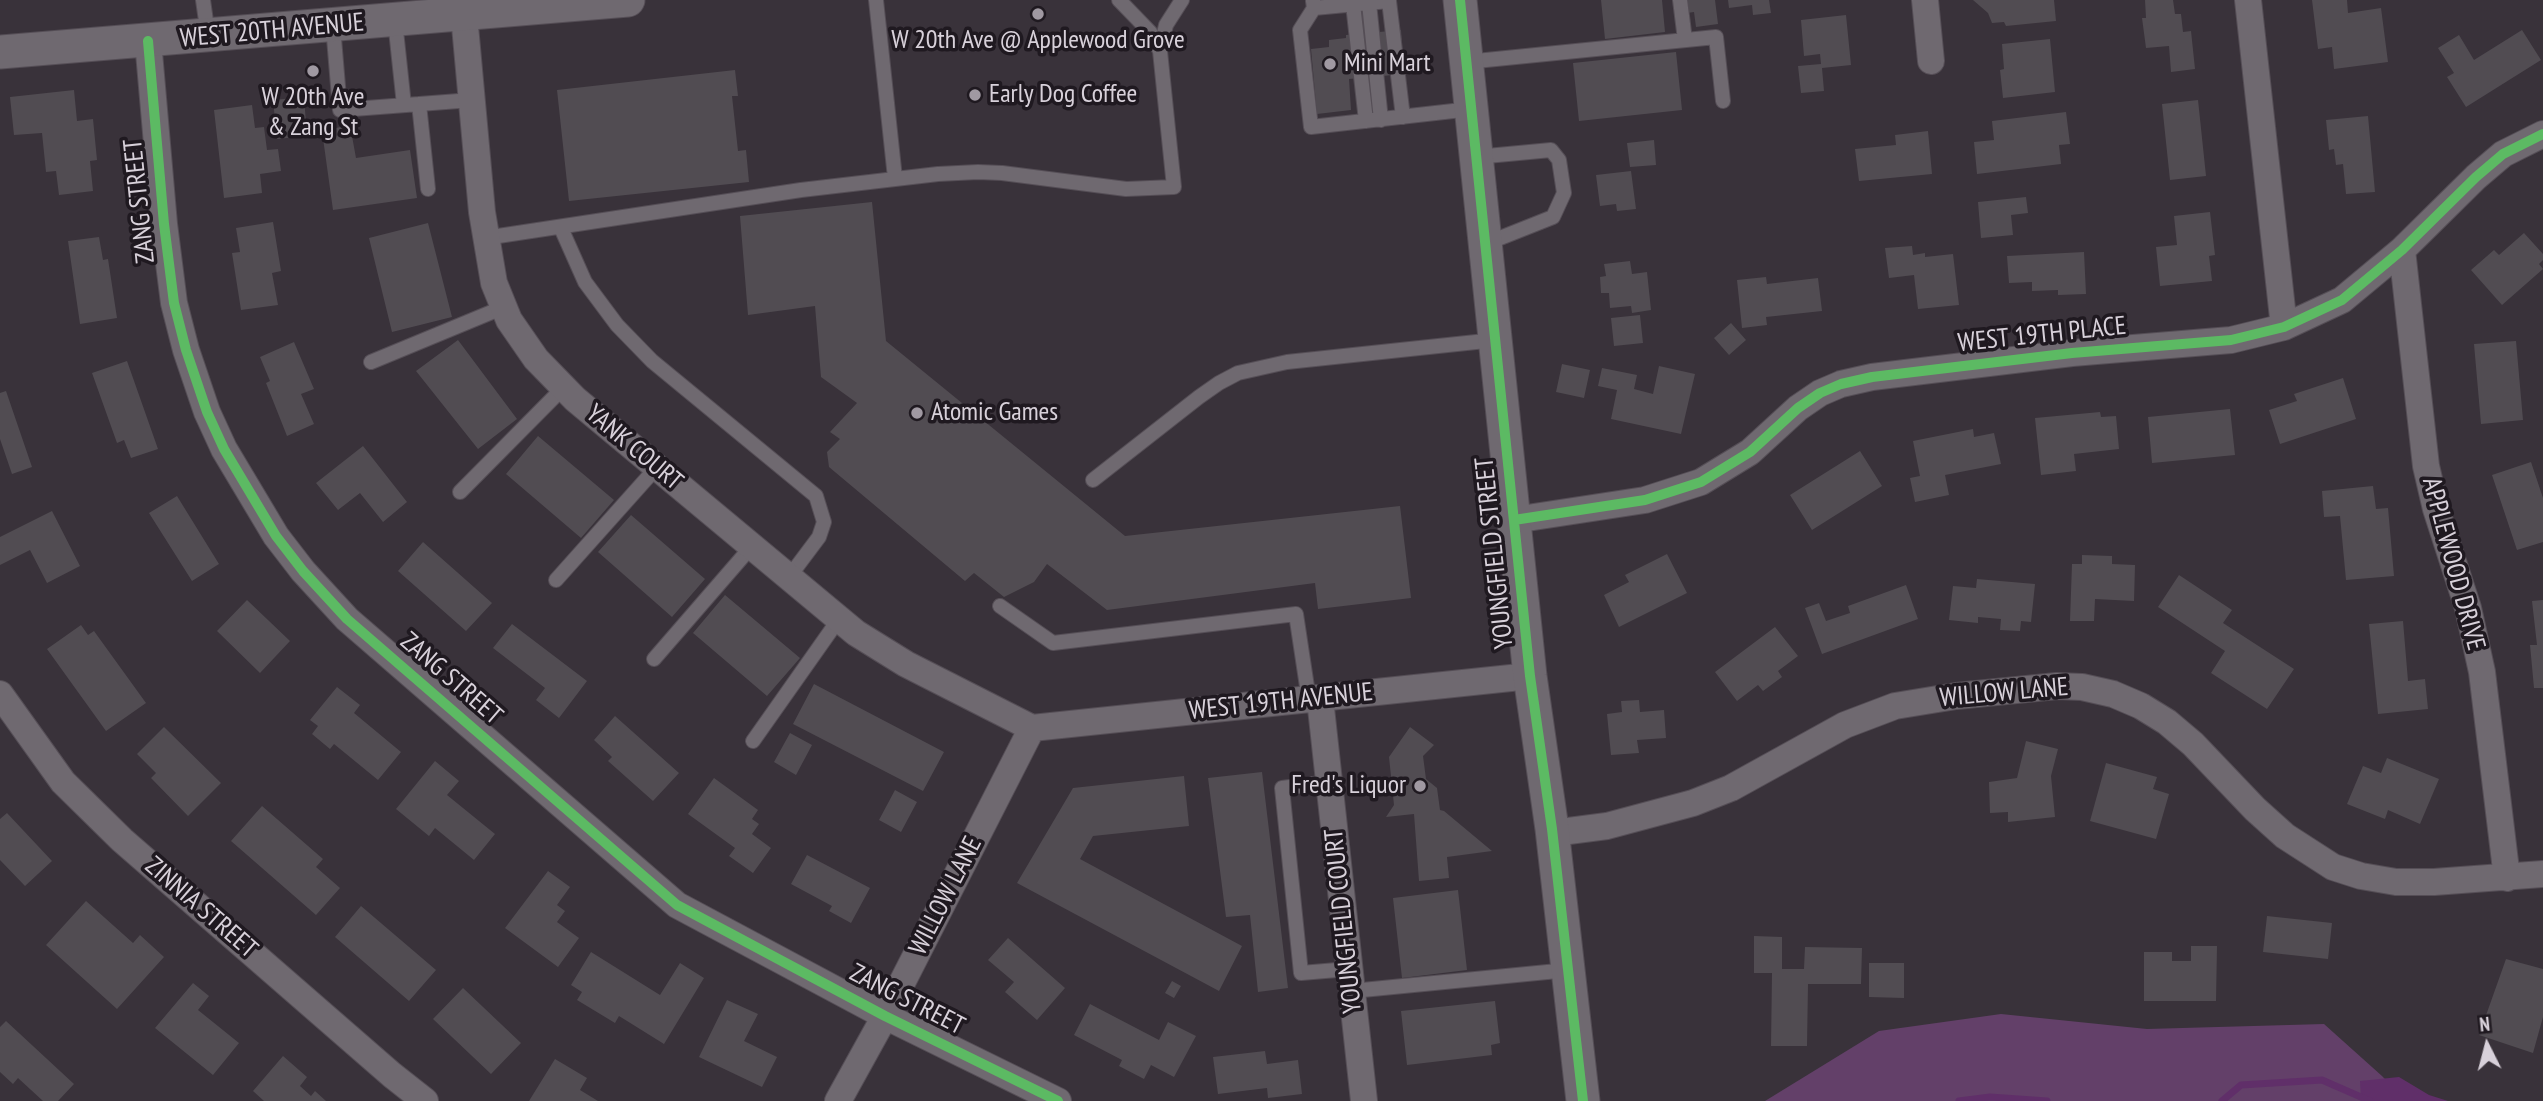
<!DOCTYPE html>
<style>
body{margin:0}
#map{position:relative;width:2543px;height:1101px;overflow:hidden;background:#39323a;font-family:"PT Sans Narrow",sans-serif}
canvas{display:block}
.north{position:absolute;left:2452px;top:1010px;width:70px;height:70px;-webkit-text-stroke:5px #1f1920;paint-order:stroke;rotate:354deg;font-size:19px;font-weight:700;line-height:28px;text-align:center;color:#d8d1da}
.north::after{content:'';display:block;margin:auto;width:24px;height:32px;background:#d8d1da;clip-path:polygon(50% 0,100% 100%,50% 72%,0 100%)}
</style>
<div id="map">
<canvas width="2543" height="1101"></canvas>
<div class="north">N</div>
</div>
<script>
const g = document.querySelector('canvas').getContext('2d');
g.lineJoin = 'round';
function fill(path, color) { g.fillStyle = color; g.fill(path, 'evenodd'); }
const toPath = rows => new Path2D(rows.map(r => 'M' + r).join(''));
function trace(path, color, width, dash) { g.strokeStyle = color; g.lineWidth = width; g.lineCap = dash ? 'butt' : 'round'; g.setLineDash(dash || []); g.stroke(path); }
function write(font, color, halo, rows, align = 'center') {
  g.font = font + ' "PT Sans Narrow",sans-serif'; g.lineWidth = 7; g.setLineDash([]); g.textBaseline = 'middle'; g.strokeStyle = halo; g.fillStyle = color; for (const [text, x, y, turn = 0] of rows) {
    g.save(); g.translate(x, y); g.rotate((+turn || 0) * Math.PI / 180); g.textAlign = isNaN(turn) ? turn : align; if (halo) g.strokeText(text, 0, 0); g.fillText(text, 0, 0); g.restore();
  }
}
fill(toPath([
 [2001,1014,2147,1029,2324,1024,2382,1076,2406,1101,1765,1101,1879,1031]
]), '#634069');
fill(toPath([
 [2399,1077,2429,1095,2448,1101,2361,1101,2360,1081]
]), '#602f69');
trace(toPath([
 [1959,1101,1990,1097,2047,1101],
 [2222,1101,2241,1085,2322,1080,2370,1101]
]), '#602f69', 7);
fill(toPath([
 [1601,0,1662,0,1665,32,1605,39],
 [1686,0,1715,0,1718,24,1696,27,1694,12,1687,13],
 [1728,0,1769,0,1771,13,1753,15,1752,5,1729,8],
 [1973,0,2054,0,2056,21,2006,26,2004,22,1992,23,1988,13],
 [2145,0,2173,0,2175,14,2181,14,2183,32,2191,31,2195,69,2171,72,2169,46,2146,48,2142,18,2146,18],
 [2312,0,2347,0,2348,13,2381,8,2388,62,2334,69,2332,47,2318,49],
 [1846,15,1851,65,1822,68,1824,91,1801,93,1798,66,1821,64,1820,54,1804,56,1801,20],
 [1401,30,1404,74,1349,79,1351,110,1317,114,1311,49,1329,47,1329,40,1346,38,1346,35],
 [2522,30,2541,60,2466,107,2447,77,2454,73,2438,48,2459,35,2474,60],
 [2050,39,2055,92,2003,98,2000,70,2004,69,2002,44],
 [1676,52,1682,110,1579,121,1573,63],
 [735,70,738,96,732,96,738,151,746,150,749,182,569,201,557,90],
 [74,90,77,121,93,119,97,160,90,161,93,191,59,195,56,171,46,172,42,133,14,135,10,97],
 [304,97,307,136,277,139,273,100],
 [2198,100,2206,176,2170,180,2162,104],
 [252,105,255,128,264,127,267,150,278,149,281,171,260,174,262,193,224,198,214,110],
 [2066,112,2070,144,2059,145,2061,164,1977,174,1974,142,1994,140,1992,121],
 [2368,116,2375,192,2346,194,2343,164,2336,165,2334,149,2329,150,2326,120],
 [350,125,356,158,410,150,417,198,333,210,322,131],
 [1928,131,1932,174,1859,181,1855,149,1896,145,1895,135],
 [1654,140,1656,165,1630,167,1627,143],
 [1631,171,1636,209,1617,211,1616,204,1600,206,1596,175],
 [2026,197,2028,213,2011,215,2013,235,1981,238,1978,202],
 [872,202,886,341,1125,536,1400,506,1411,598,1318,609,1315,583,1107,610,1047,564,1034,582,1004,597,974,573,965,581,829,467,827,452,840,439,830,432,857,403,821,377,815,306,748,315,740,216],
 [2210,212,2215,255,2209,256,2212,281,2160,286,2156,247,2177,245,2174,216],
 [273,222,281,271,272,273,278,305,241,310,232,253,240,252,236,228],
 [428,223,452,317,392,332,369,238],
 [2524,233,2543,254,2543,260,2539,264,2543,269,2502,305,2471,270,2494,250,2499,255],
 [99,237,103,260,108,259,117,318,80,324,68,241],
 [1912,246,1913,255,1925,253,1925,257,1953,254,1959,305,1918,309,1914,275,1889,278,1885,248],
 [2084,252,2086,294,2058,295,2058,290,2032,291,2032,282,2009,283,2007,256],
 [1630,261,1632,274,1647,272,1651,310,1632,313,1631,306,1610,308,1609,293,1601,293,1600,277,1606,276,1604,264],
 [1766,277,1767,284,1818,278,1822,311,1766,317,1767,325,1742,328,1737,280],
 [1640,315,1643,343,1614,346,1611,318],
 [1731,323,1746,340,1729,355,1714,338],
 [458,340,517,419,478,449,416,371],
 [2516,341,2523,420,2481,424,2474,344],
 [294,342,314,389,301,394,314,424,287,436,266,383,270,381,260,357],
 [127,361,158,449,131,458,124,440,117,443,92,373],
 [1562,364,1590,370,1584,398,1556,392],
 [1659,366,1695,374,1681,434,1611,419,1617,390,1598,386,1602,368,1637,375,1634,389,1653,394],
 [2343,378,2356,419,2280,444,2269,410,2297,401,2294,394],
 [6,391,32,467,12,474,0,439,0,393],
 [2230,409,2235,455,2152,463,2148,417],
 [2100,412,2101,417,2116,416,2119,449,2074,454,2076,471,2041,475,2035,418],
 [1973,429,1974,437,1994,433,2001,464,1945,475,1949,495,1915,502,1910,478,1920,476,1913,441],
 [538,436,614,500,581,538,506,474],
 [363,446,407,502,383,522,360,493,338,510,316,483],
 [1860,451,1882,486,1812,530,1790,495],
 [2531,462,2543,498,2543,542,2517,550,2492,475],
 [2373,486,2376,509,2388,508,2394,576,2346,580,2340,516,2324,517,2322,491],
 [177,496,219,564,192,581,149,513],
 [52,511,80,566,47,583,30,550,0,565,0,537],
 [631,515,705,579,672,617,598,552],
 [423,542,492,603,466,631,398,571],
 [1667,554,1687,593,1619,627,1604,595,1629,582,1625,575],
 [2082,555,2112,556,2112,564,2135,565,2134,601,2095,599,2094,621,2070,621,2072,564,2082,564],
 [2179,575,2232,610,2223,623,2294,669,2267,709,2211,673,2225,651,2158,607],
 [1977,579,2035,584,2031,622,2021,621,2020,631,2000,630,2001,619,1978,617,1978,623,1949,620,1953,586,1976,588],
 [1906,585,1918,619,1822,654,1805,608,1819,603,1826,621,1850,613,1848,606],
 [725,595,800,658,767,696,693,633],
 [247,600,290,641,260,673,217,631],
 [2543,600,2543,688,2534,688,2530,645,2537,645,2532,601],
 [2403,621,2408,681,2425,679,2428,709,2378,714,2369,624],
 [512,624,587,681,559,718,536,700,545,688,493,648],
 [81,625,88,635,94,631,146,703,106,731,47,649],
 [1775,627,1798,656,1778,671,1782,677,1763,691,1758,685,1737,701,1715,672],
 [814,684,944,752,923,791,793,724],
 [337,687,360,705,354,713,401,752,378,780,334,744,330,749,312,734,318,726,310,720],
 [1639,700,1640,712,1664,710,1666,738,1637,740,1639,753,1611,755,1607,714,1622,712,1621,701],
 [615,716,679,773,653,801,608,761,612,757,594,740],
 [164,727,221,783,188,816,151,778,156,773,137,754],
 [1410,727,1434,745,1423,756,1426,779,1437,788,1440,810,1444,811,1492,851,1447,857,1449,878,1419,881,1414,814,1386,817,1394,805,1389,757],
 [790,733,812,745,796,775,774,762],
 [2026,741,2058,749,2051,776,2055,817,2008,822,2008,812,1990,813,1989,782,2017,778],
 [2387,758,2439,779,2420,824,2388,810,2385,819,2347,804,2363,766,2381,773],
 [435,761,459,781,447,795,495,834,474,860,435,828,429,836,396,809],
 [2106,763,2157,777,2153,789,2169,794,2156,839,2090,821],
 [1262,772,1288,988,1258,992,1250,915,1226,917,1208,778],
 [1184,776,1189,826,1093,836,1080,859,1242,946,1219,991,1017,883,1073,788],
 [714,778,758,810,752,819,759,824,752,834,771,848,753,873,729,856,735,848,688,814],
 [895,790,917,802,901,832,879,820],
 [262,806,323,859,316,867,340,888,316,915,231,841],
 [7,813,52,861,25,886,0,860,0,819],
 [807,855,870,888,851,923,829,911,832,906,791,884],
 [548,871,570,887,557,905,565,911,557,922,579,938,558,967,505,928],
 [1458,890,1467,970,1402,978,1393,898],
 [86,901,133,943,140,935,164,957,117,1009,46,945],
 [361,906,436,970,409,1001,335,937],
 [2267,916,2332,923,2328,959,2263,952],
 [1754,936,1782,937,1782,969,1804,969,1805,947,1862,948,1861,984,1808,984,1807,1046,1771,1046,1772,973,1754,973],
 [1008,938,1065,988,1037,1020,1005,992,1014,982,988,960],
 [2191,946,2217,946,2216,1001,2144,1001,2144,952,2172,952,2172,961,2191,961],
 [591,952,660,995,680,963,704,978,664,1044,619,1016,615,1023,577,1000,582,992,571,985],
 [2506,959,2543,969,2543,1017,2533,1053,2479,1035],
 [1869,963,1904,963,1904,998,1869,997],
 [1172,981,1181,986,1174,998,1165,993],
 [193,983,209,996,198,1010,239,1043,213,1075,155,1028],
 [463,988,521,1043,491,1074,433,1019],
 [727,1000,758,1014,744,1041,777,1057,762,1087,699,1057],
 [1495,1001,1500,1043,1491,1045,1492,1055,1407,1065,1401,1011],
 [1090,1004,1159,1040,1168,1022,1196,1036,1174,1077,1151,1065,1144,1079,1119,1066,1122,1060,1074,1035],
 [6,1021,74,1084,58,1101,43,1101,18,1078,13,1084,0,1072,0,1027],
 [1265,1051,1267,1064,1298,1060,1302,1094,1268,1098,1267,1088,1218,1094,1213,1057],
 [283,1056,307,1077,300,1086,311,1096,315,1091,326,1101,264,1101,253,1091],
 [555,1059,587,1078,580,1090,598,1101,529,1101]
]), '#514c52');
const service = toPath([
 [203,0,208,35],
 [876,0,895,178],
 [1119,0,1150,32,1160,51],
 [1680,0,1685,40],
 [1313,1,1314,8,1389,1,1403,117],
 [1369,3,1381,120],
 [1353,4,1366,121],
 [1314,8,1300,30,1311,127,1471,109],
 [395,21,404,105],
 [333,26,340,110,472,100],
 [1466,62,1716,37,1723,101],
 [419,104,428,189],
 [1476,157,1551,150,1559,160,1564,193,1553,217,1485,244],
 [561,228,585,282,617,325,652,361,816,496,824,522,819,537,789,577],
 [485,238,801,190,938,174,978,172,1002,173,1126,189,1174,187,1160,51,1166,25,1182,0],
 [371,362,504,307],
 [1093,480,1199,397,1219,383,1238,373,1287,362,1495,340],
 [460,492,564,387],
 [556,580,657,467],
 [1000,606,1053,643,1296,614,1309,700],
 [654,659,752,546],
 [753,741,839,619],
 [1329,782,1282,788,1301,973,1349,969],
 [1352,991,1568,970]
]);
const minor = toPath([
 [1925,0,1931,61],
 [2248,0,2284,327],
 [464,15,482,212,494,283,509,320,536,359,575,399,856,633,906,664,1032,728],
 [148,41,164,224,174,303,186,350,207,412,224,449,276,536,303,571,347,619,677,905,885,1016,1058,1101],
 [2402,250,2426,466,2436,509,2468,608,2482,672,2507,878],
 [1514,520,1645,500,1701,482,1750,452,1798,408,1820,393,1841,384,1872,377,2072,353,2231,340,2284,327,2342,300,2402,250,2476,177,2503,154,2543,134],
 [0,694,63,782,122,840,392,1075,425,1101],
 [1320,699,1364,1101],
 [1032,728,1530,676],
 [1553,833,1607,826,1693,803,1731,788,1845,725,1895,706,1956,696,2057,686,2082,687,2113,694,2141,706,2167,722,2193,744,2255,809,2285,836,2333,867,2361,876,2396,882,2434,882,2543,874],
 [838,1101,885,1016,1032,728]
]);
const tertiary = toPath([
 [1460,0,1530,676,1552,829,1583,1101],
 [0,52,628,0]
]);
trace(service, '#554e56', 16);
trace(minor, '#554e56', 28);
trace(tertiary, '#554e56', 35);
trace(service, '#6f6970', 14);
trace(minor, '#6f6970', 26);
trace(tertiary, '#6f6970', 33);
trace(toPath([
 [1460,0,1530,676,1552,829,1583,1101],
 [148,41,164,224,174,303,186,350,207,412,224,449,276,536,303,571,347,619,677,905,885,1016,1058,1101],
 [1514,520,1645,500,1701,482,1750,452,1798,408,1820,393,1841,384,1872,377,2072,353,2231,340,2284,327,2342,300,2402,250,2476,177,2503,154,2543,134]
]), '#5cba63', 10);
for (const [x, y, r, color] of [
 [1038,14,7,"#a099a2"],
 [1330,64,7,"#a099a2"],
 [313,71,7,"#a099a2"],
 [975,95,7,"#a099a2"],
 [917,413,7,"#a099a2"],
 [1420,786,7,"#a099a2"]
]) { const dot = new Path2D(); dot.arc(x, y, r, 0, 2 * Math.PI); g.fillStyle = color; g.fill(dot); trace(dot, '#1f1920', 2.5); }
write('26px', '#d8d1da', '#1f1920', [
 ["WEST 20TH AVENUE",272,31,-5],
 ["ZANG STREET",140,201,-96],
 ["WEST 19TH PLACE",2042,335,-6],
 ["YANK COURT",634,448,40],
 ["YOUNGFIELD STREET",1495,553,-96],
 ["APPLEWOOD DRIVE",2453,564,75],
 ["ZANG STREET",451,679,41],
 ["WILLOW LANE",2004,693,-5],
 ["WEST 19TH AVENUE",1281,702,-6],
 ["WILLOW LANE",946,896,-63],
 ["ZINNIA STREET",201,908,41],
 ["YOUNGFIELD COURT",1344,921,-96],
 ["ZANG STREET",907,1000,27]
]);
write('26px', '#d8d1da', '#1f1920', [
 ["W 20th Ave @ Applewood Grove",1038,41,"center"],
 ["Mini Mart",1344,64],
 ["Early Dog Coffee",989,95],
 ["W 20th Ave",313,98,"center"],
 ["& Zang St",313,128,"center"],
 ["Atomic Games",931,413],
 ["Fred's Liquor",1406,786,"right"]
], 'left');
</script>
